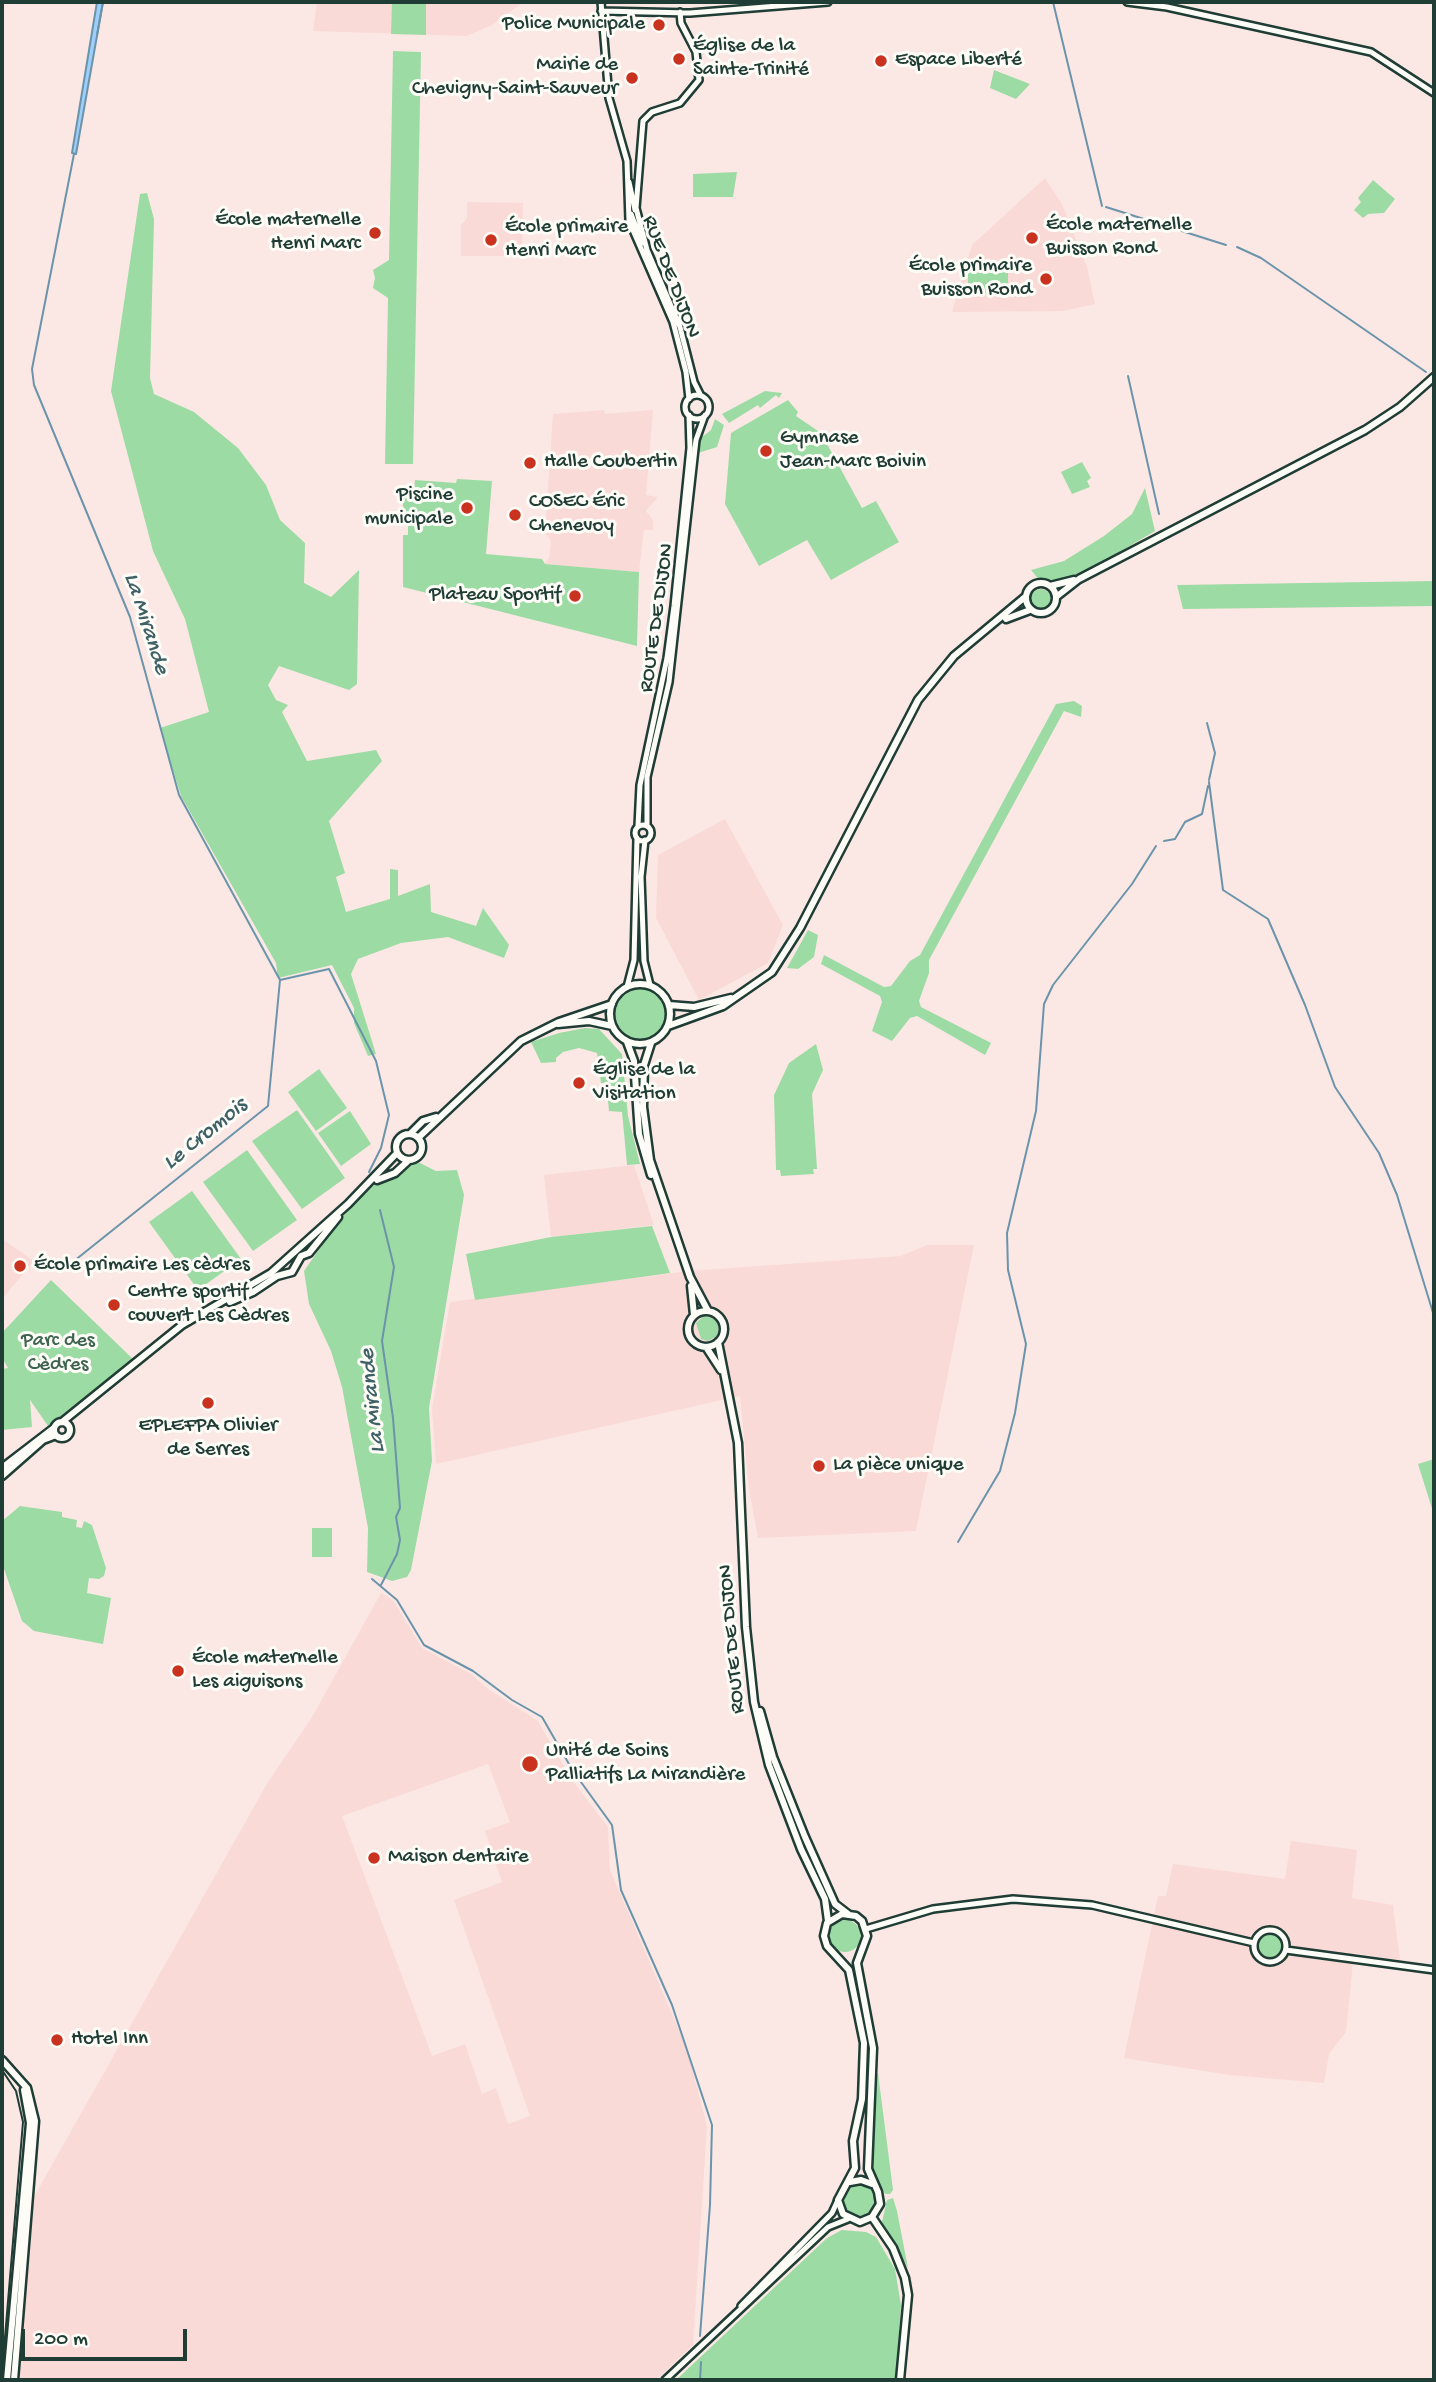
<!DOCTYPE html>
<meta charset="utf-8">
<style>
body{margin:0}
#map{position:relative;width:1436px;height:2382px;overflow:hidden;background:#fbe8e4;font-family:"Gochi Hand",sans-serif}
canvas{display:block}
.frame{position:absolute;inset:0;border:4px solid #1f3d34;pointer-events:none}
.scale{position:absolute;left:21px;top:2329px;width:166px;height:32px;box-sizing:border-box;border:4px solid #1f3d34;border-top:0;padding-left:9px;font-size:21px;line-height:24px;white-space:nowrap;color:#1f3d34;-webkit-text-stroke:5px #fdfcf7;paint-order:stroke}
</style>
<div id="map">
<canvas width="1436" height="2382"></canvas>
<div class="frame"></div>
<div class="scale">200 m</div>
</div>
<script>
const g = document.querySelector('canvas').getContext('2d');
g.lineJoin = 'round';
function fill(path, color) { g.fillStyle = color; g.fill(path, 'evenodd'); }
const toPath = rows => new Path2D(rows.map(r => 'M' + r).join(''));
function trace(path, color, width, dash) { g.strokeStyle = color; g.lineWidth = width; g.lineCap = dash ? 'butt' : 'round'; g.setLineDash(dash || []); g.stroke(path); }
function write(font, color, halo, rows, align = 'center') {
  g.font = font + ' "Gochi Hand",sans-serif'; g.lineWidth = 6; g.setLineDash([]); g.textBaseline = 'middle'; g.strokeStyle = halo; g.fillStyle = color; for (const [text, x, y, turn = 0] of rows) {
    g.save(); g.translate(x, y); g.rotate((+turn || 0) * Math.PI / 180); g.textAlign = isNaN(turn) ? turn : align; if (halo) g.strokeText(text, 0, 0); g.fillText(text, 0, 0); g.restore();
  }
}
fill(toPath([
 [317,2,524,2,492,25,467,36,313,31],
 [1045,178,1062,204,1087,267,1095,304,1063,311,952,312,972,245],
 [467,202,523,203,522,256,461,256,461,225,467,218],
 [604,410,605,414,653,410,646,495,658,497,646,511,653,520,653,530,644,530,639,572,544,564,549,558,551,541,545,533,553,414],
 [725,819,783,925,768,963,699,1000,656,918,658,855],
 [634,1165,654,1225,551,1237,544,1175],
 [2,1239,34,1261,2,1299],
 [927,1245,974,1245,916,1531,758,1538,749,1489,740,1396,436,1464,432,1409,450,1302,688,1271,901,1256],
 [381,1593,393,1600,422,1648,471,1674,488,1689,538,1721,572,1780,608,1827,610,1870,687,2049,707,2126,693,2345,656,2380,14,2380,31,2202,268,1782,311,1719],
 [488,1764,510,1822,485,1831,502,1882,454,1900,530,2116,508,2124,496,2088,482,2094,465,2044,432,2056,342,1816],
 [1291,1841,1357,1850,1352,1898,1393,1905,1400,1960,1354,1953,1346,2032,1329,2054,1324,2083,1229,2075,1124,2058,1158,1896,1166,1896,1173,1864,1285,1879]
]), '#fadad7');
fill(toPath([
 [392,2,426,2,426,35,391,34],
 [393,51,421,52,413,464,385,464,388,298,373,288,375,278,373,270,389,260],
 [994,70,1030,84,1016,99,990,88],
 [737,172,733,197,693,197,693,174],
 [1373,180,1395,199,1384,213,1368,214,1363,218,1354,210,1361,202,1358,198],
 [147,193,154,219,150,378,154,394,194,412,238,448,266,485,280,520,305,543,304,583,331,597,359,570,357,684,349,690,279,666,268,685,276,700,288,705,282,712,307,761,376,750,382,761,329,821,345,873,336,877,346,912,390,899,390,869,398,870,398,896,430,884,431,912,476,926,483,908,509,945,504,958,448,937,401,943,358,959,351,974,376,1054,368,1056,354,1023,354,1008,332,965,278,978,276,963,181,796,160,728,209,712,185,619,153,551,111,391,140,194],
 [1008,264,1008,293,968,294,968,265],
 [765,391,782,393,779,398,776,395,760,408,758,405,729,423,722,414],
 [788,400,798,412,796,416,821,433,862,508,876,501,899,542,831,580,807,540,759,566,725,504,731,433],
 [715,419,724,425,717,447,698,453,697,441,711,430],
 [1082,462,1091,478,1087,481,1090,487,1072,494,1061,472],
 [457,479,492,481,486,554,542,559,545,564,639,572,637,646,403,587,403,535,408,535,408,512,403,512,403,491,414,490,415,480,456,483],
 [1145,488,1155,531,1091,569,1053,583,1040,581,1031,570,1064,561,1104,536,1132,514],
 [1434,581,1434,606,1183,609,1177,585],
 '1031 599a10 10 0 1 1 20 0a10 10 0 1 1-20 0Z',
 [1074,701,1082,706,1081,717,1064,711,929,960,929,973,919,1001,921,1007,991,1043,985,1055,917,1016,910,1018,892,1041,872,1031,882,1002,880,996,821,964,824,955,884,987,891,986,910,961,920,955,1056,704],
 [808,930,818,935,814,957,798,969,787,968],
 '613 1015a27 27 0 1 1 54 0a27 27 0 1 1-54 0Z',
 [585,1028,599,1029,622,1054,628,1116,640,1164,627,1165,622,1112,609,1111,607,1090,611,1090,610,1084,601,1083,597,1053,579,1048,563,1052,556,1058,556,1062,541,1063,531,1042,559,1033],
 [816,1044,823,1070,812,1094,817,1169,813,1169,814,1174,781,1176,780,1170,776,1170,774,1095,789,1063],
 [319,1069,347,1108,316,1131,288,1092],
 [297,1110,345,1178,302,1209,252,1141],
 [350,1111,371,1144,341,1166,318,1133],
 [247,1150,297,1220,253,1251,203,1182],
 [416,1161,436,1171,457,1170,464,1195,429,1408,432,1461,411,1570,407,1577,392,1581,367,1572,368,1528,342,1387,331,1351,309,1304,304,1271,341,1218,370,1188,408,1162],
 [192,1191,241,1259,198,1290,149,1222],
 [652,1226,670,1273,475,1300,466,1254,551,1237],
 [51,1280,134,1360,48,1426,30,1400,32,1427,2,1430,2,1369,8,1368,2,1358,2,1333],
 [704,1316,715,1319,719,1327,717,1336,708,1341,701,1339,696,1323],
 [1434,1459,1434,1515,1418,1464],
 [20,1506,62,1512,62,1517,77,1520,76,1527,82,1528,84,1521,92,1525,106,1568,104,1576,99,1579,89,1578,87,1593,111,1598,103,1644,34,1631,22,1621,2,1563,2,1521],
 [312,1528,332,1528,332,1557,312,1557],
 '829 1936a16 16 0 1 1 32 0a16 16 0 1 1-32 0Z',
 '1258 1946a12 12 0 1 1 24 0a12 12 0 1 1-24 0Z',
 [878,2073,893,2190,890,2194,885,2194,872,2169,874,2075],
 '842 2200a17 17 0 1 1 34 0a17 17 0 1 1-34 0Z',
 [893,2198,897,2211,908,2268,882,2222,887,2200],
 [842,2230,866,2232,876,2237,895,2269,901,2305,896,2380,676,2380,827,2238]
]), '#9ddba4');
const water = toPath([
 [97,2,103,2,76,154,72,153,97,2]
]);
fill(water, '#9ecefb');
trace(water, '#6b94ab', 2);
trace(toPath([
 [1053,2,1102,206],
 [97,35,103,2],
 [74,154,32,369,34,385,130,617,179,795,280,980,329,969,376,1061,389,1115,381,1148,369,1172],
 [1106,207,1226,245],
 [1237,247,1261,258,1426,372],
 [1128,376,1159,514],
 [1207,723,1215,753,1209,780],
 [1209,782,1223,890,1268,919,1305,1005,1335,1087,1379,1153,1397,1195,1434,1316],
 [1164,841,1175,839,1185,822,1202,814,1208,786],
 [380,1210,394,1267,382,1341,393,1418,400,1508,396,1517,400,1540,397,1554,381,1585],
 [64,1269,268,1106,280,980],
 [958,1542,1000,1471,1015,1413,1026,1344,1008,1270,1007,1233,1036,1111,1044,1004,1053,985,1132,884,1156,846],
 [372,1579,397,1600,424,1645,473,1671,512,1700,542,1717,573,1771,612,1825,621,1890,672,2005,712,2125,710,2205,700,2336],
 [700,2380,701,2362]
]), '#6b94ab', 2);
const tertiary = toPath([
 [601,2,609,98,627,161,629,221,673,322,686,372,689,399],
 [1127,2,1167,7,1371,52,1434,93],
 [601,11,690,13,828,2],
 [680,12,681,23,696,52,699,80,680,103,652,112,643,121,636,208,647,250,680,327,694,382,701,396],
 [629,182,635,210],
 [631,214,642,243],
 '685 407a12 12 0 1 1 24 0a12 12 0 1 1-24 0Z',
 '635 833a8 8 0 1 1 16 0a8 8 0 1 1-16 0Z',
 [638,826,640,785,667,658,674,606,690,448,689,415],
 [647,826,647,777,669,682,696,440,705,415],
 [645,840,641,877,644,961,650,985],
 [627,987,634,960,637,838],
 [866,1929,933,1909,1013,1899,1092,1905,1254,1943],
 '1254 1946a16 16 0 1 1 32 0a16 16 0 1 1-32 0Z',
 [1286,1950,1434,1970],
 [741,2306,832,2213,838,2200],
 [665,2380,828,2227,848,2219]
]);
const secondary = toPath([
 '1026 598a15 15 0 1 1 30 0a15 15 0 1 1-30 0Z',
 [1050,586,1074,580],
 [1056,597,1079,579,1365,430,1400,407,1434,377],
 [1006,619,1030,610],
 '610 1014a30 30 0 1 1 60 0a30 30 0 1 1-60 0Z',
 [669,1005,694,1007,731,998],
 [558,1024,589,1021,612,1026],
 [668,1026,723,1006,772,972,800,928,918,700,954,656,1025,597],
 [627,1042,634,1061,639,1134,651,1175],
 [651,1043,644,1065,643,1107,650,1160,690,1277,708,1311],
 [410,1134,423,1121,436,1117],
 '396 1147a13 13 0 1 1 26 0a13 13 0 1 1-26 0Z',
 [418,1138,521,1041,559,1022,612,1004],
 [377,1180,395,1173,409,1160],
 [277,1276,292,1272,301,1256,309,1253,338,1217],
 [691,1286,694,1315],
 [230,1302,253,1292,277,1276],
 '688 1329a18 18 0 1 1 36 0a18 18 0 1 1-36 0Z',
 [718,1342,738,1443,746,1627,754,1702,769,1765,801,1849,825,1899,828,1921],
 [706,1347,721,1370],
 [62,1422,182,1325,271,1273,348,1204,397,1153],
 '54 1430a8 8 0 1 1 16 0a8 8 0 1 1-16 0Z',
 [2,1468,54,1428],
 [2,1476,43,1440,56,1435],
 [760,1711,773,1757,805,1837,835,1904,848,1914],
 [842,1914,856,1916,862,1921,867,1936,857,1963,873,2048,868,2169,878,2192,880,2204,872,2217,860,2222,843,2214,838,2200,855,2168,853,2141,862,2099,864,2043,849,1970,827,1946,824,1936,827,1923,842,1914],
 [2,2060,27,2088,35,2121,14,2380],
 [850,2182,861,2180,872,2184],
 [872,2217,893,2248,905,2278,908,2295,900,2380],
 [7,2380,30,2123,24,2090]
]);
trace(tertiary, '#1f3d34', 10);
trace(secondary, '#1f3d34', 11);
trace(tertiary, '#fdfcf7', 5);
trace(secondary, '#fdfcf7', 6);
trace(toPath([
 [2,2070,16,2091,23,2122,2,2373]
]), '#1f3d34', 2);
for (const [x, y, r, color] of [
 [659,25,7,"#c8321e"],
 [679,59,7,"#c8321e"],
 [881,61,7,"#c8321e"],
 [632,78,7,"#c8321e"],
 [375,233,7,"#c8321e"],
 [1032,238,7,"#c8321e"],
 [491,240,7,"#c8321e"],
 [1046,279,7,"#c8321e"],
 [766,451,7,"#c8321e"],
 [530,463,7,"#c8321e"],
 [467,508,7,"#c8321e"],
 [515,515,7,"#c8321e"],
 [575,596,7,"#c8321e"],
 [579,1083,7,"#c8321e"],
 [20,1266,7,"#c8321e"],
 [114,1305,7,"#c8321e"],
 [208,1403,7,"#c8321e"],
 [819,1466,7,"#c8321e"],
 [178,1671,7,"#c8321e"],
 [530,1764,9,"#c8321e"],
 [374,1858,7,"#c8321e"],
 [57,2040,7,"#c8321e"]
]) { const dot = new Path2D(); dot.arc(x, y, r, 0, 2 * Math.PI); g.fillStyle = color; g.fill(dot); trace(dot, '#fdfcf7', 2.5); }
write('21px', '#1f3d34', '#fdfcf7', [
 ["Police Municipale",645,25,"right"],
 ["Église de la",693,47],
 ["Sainte-Trinité",693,71],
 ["Espace Liberté",895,61],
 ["Mairie de",618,66,"right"],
 ["Chevigny-Saint-Sauveur",618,90,"right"],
 ["École maternelle",361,221,"right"],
 ["Henri Marc",361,245,"right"],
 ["École maternelle",1046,226],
 ["Buisson Rond",1046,250],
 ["École primaire",505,228],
 ["Henri Marc",505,252],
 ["École primaire",1032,267,"right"],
 ["Buisson Rond",1032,291,"right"],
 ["Gymnase",780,439],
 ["Jean-Marc Boivin",780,463],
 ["Halle Coubertin",544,463],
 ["Piscine",453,496,"right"],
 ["municipale",453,520,"right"],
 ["COSEC Éric",529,503],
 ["Chenevoy",529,527],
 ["Plateau Sportif",561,596,"right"],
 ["Église de la",593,1071],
 ["Visitation",593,1095],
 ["École primaire Les cèdres",34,1266],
 ["Centre sportif",128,1293],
 ["couvert Les Cèdres",128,1317],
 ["EPLEFPA Olivier",208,1427,"center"],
 ["de Serres",208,1451,"center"],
 ["La pièce unique",833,1466],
 ["École maternelle",192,1659],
 ["Les aiguisons",192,1683],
 ["Unité de Soins",546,1752],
 ["Palliatifs La Mirandière",546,1776],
 ["Maison dentaire",388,1858],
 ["Hotel Inn",71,2040]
], 'left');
write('21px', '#1f3d34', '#fdfcf7', [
 ["RUE DE DIJON",670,277,69],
 ["ROUTE DE DIJON",658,618,-82],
 ["ROUTE DE DIJON",733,1639,-95]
]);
write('21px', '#3e6450', '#fdfcf7', [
 ["Parc des",58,1342],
 ["Cèdres",58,1366]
]);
write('italic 23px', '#3f6166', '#fdfcf7', [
 ["La Mirande",145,624,72],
 ["Le Cromois",206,1135,-39],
 ["La Mirande",374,1401,-96]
]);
</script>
